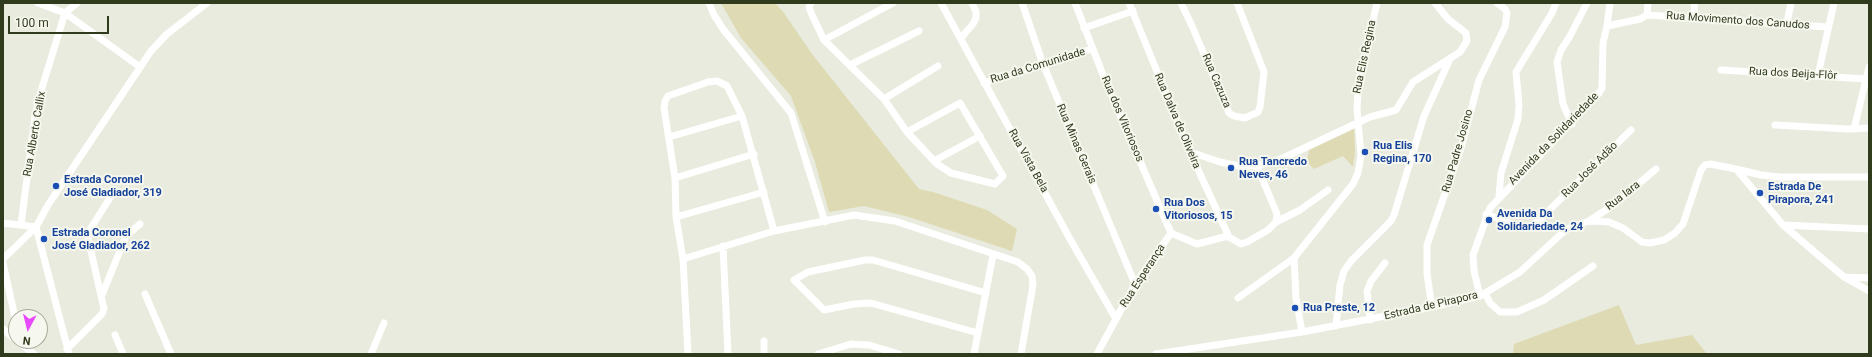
<!DOCTYPE html>
<meta charset="utf-8">
<style>
body{margin:0}
#map{position:relative;width:1872px;height:357px;overflow:hidden;background:#e8ebdd;font-family:Roboto,sans-serif}
canvas{display:block}
.frame{position:absolute;inset:0;border:4px solid #303b1e;pointer-events:none}
.north{position:absolute;left:8px;top:309px;width:40px;height:40px;box-sizing:border-box;background:#f6f7ee;border:1px solid #a7ac9b;border-radius:50%;rotate:187deg;font-size:11px;font-weight:700;line-height:16px;text-align:center;color:#303b1e}
.north::after{content:'';display:block;margin:auto;width:14px;height:18px;background:#e849fd;clip-path:polygon(50% 0,100% 100%,50% 72%,0 100%)}
.scale{position:absolute;left:8px;top:16px;width:101px;height:18px;box-sizing:border-box;border:2px solid #303b1e;border-top:0;padding-left:5px;font-size:12px;line-height:14px;white-space:nowrap;color:#303b1e;-webkit-text-stroke:3px #f6f7ee;paint-order:stroke}
</style>
<div id="map">
<canvas width="1872" height="357"></canvas>
<div class="frame"></div>
<div class="north">N</div>
<div class="scale">100 m</div>
</div>
<script>
const g = document.querySelector('canvas').getContext('2d');
g.lineJoin = 'round';
function fill(path, color) { g.fillStyle = color; g.fill(path, 'evenodd'); }
const toPath = rows => new Path2D(rows.map(r => 'M' + r).join(''));
function trace(path, color, width, dash) { g.strokeStyle = color; g.lineWidth = width; g.lineCap = dash ? 'butt' : 'round'; g.setLineDash(dash || []); g.stroke(path); }
function write(font, color, halo, rows, align = 'center') {
  g.font = font + ' Roboto,sans-serif'; g.lineWidth = 4; g.setLineDash([]); g.textBaseline = 'middle'; g.strokeStyle = halo; g.fillStyle = color; for (const [text, x, y, turn = 0] of rows) {
    g.save(); g.translate(x, y); g.rotate((+turn || 0) * Math.PI / 180); g.textAlign = isNaN(turn) ? turn : align; if (halo) g.strokeText(text, 0, 0); g.fillText(text, 0, 0); g.restore();
  }
}
fill(toPath([
 [721,3,775,3,784,13,812,54,919,189,933,192,987,210,1017,229,1012,251,909,217,864,206,829,212,815,162,791,96,741,38],
 [1354,129,1355,152,1353,167,1343,156,1314,169,1307,162,1309,150],
 [1619,305,1636,345,1692,335,1707,354,1513,354,1514,344]
]), '#dedab4');
trace(toPath([
 [38,3,65,13,140,67],
 [709,3,714,15,723,29,791,113,825,222],
 [811,3,809,7,812,15,824,40,884,99,907,132,937,164,951,173,995,184,1003,176,960,103,907,132],
 [941,3,1070,239,1116,319],
 [1022,3,1043,64,1135,284],
 [1075,3,1105,80,1171,233],
 [1129,3,1190,152,1229,237],
 [1181,3,1192,26,1229,113,1234,116,1245,118,1258,112,1260,107,1264,72,1237,3],
 [1694,3,1695,18],
 [1647,15,1828,27],
 [1787,23,1791,3],
 [1607,26,1610,3],
 [1084,28,1133,11],
 [961,38,973,24,976,18,976,12,972,3],
 [824,40,893,3],
 [850,65,919,31],
 [1721,70,1866,79],
 [1818,75,1834,3],
 [984,83,1092,49],
 [884,99,938,66],
 [1572,124,1563,104,1557,62,1561,50,1570,36,1587,3],
 [1775,125,1848,129,1869,128],
 [1854,129,1869,67],
 [669,137,742,116],
 [1190,152,1220,162,1239,166,1257,166,1281,159,1370,117,1396,110,1413,82,1460,52,1467,41,1466,33,1448,19,1435,3],
 [934,161,980,136],
 [1736,169,1761,175,1780,177,1869,177],
 [675,178,754,154],
 [1499,196,1501,173,1518,119,1519,105,1516,72,1552,13,1556,3],
 [1486,214,1518,226,1532,227,1631,130],
 [676,217,764,192],
 [1589,221,1615,204,1656,169],
 [1276,222,1300,210,1328,190],
 [3,223,36,227],
 [21,225,35,116,41,91,65,13,77,3],
 [1783,225,1869,229],
 [36,227,69,354],
 [1171,233,1197,244,1224,237,1229,237,1241,244,1247,242,1268,230,1276,222,1277,214,1257,166],
 [723,246,728,354],
 [1294,258,1296,298,1302,332],
 [3,259,36,227,48,205,151,51,167,34,207,3],
 [683,259,774,231,854,215,895,221,1018,262,1027,269,1032,276,1033,285,1021,354],
 [3,263,16,322],
 [1845,277,1869,278],
 [1485,293,1490,303,1500,312,1517,312,1544,300,1593,266],
 [145,294,171,354],
 [102,295,126,236,140,224],
 [1480,296,1474,271,1473,255,1490,208,1599,93,1602,88,1603,43,1607,26,1640,19,1647,15,1648,3],
 [1238,298,1294,258,1353,184,1358,173,1361,156,1357,108,1359,80,1377,3],
 [1432,307,1427,274,1427,245,1461,148,1479,80,1505,27,1507,13,1505,9,1497,3],
 [1370,320,1367,291,1371,281,1385,263],
 [1336,326,1340,285,1344,271,1351,261,1391,221,1394,215,1424,116,1450,59],
 [3,329,16,340],
 [978,333,871,303,854,304,824,310,794,280,808,272,865,260,873,260,986,293],
 [115,335,123,354],
 [17,341,34,354],
 [764,341,764,354],
 [67,349,102,314,104,309,88,238,89,231,113,193],
 [371,354,384,323],
 [688,354,683,259,676,217,675,178,664,108,665,101,668,96,708,82,717,81,727,86,742,116,774,231],
 [818,354,851,344,869,345,899,354],
 [974,354,993,255],
 [1097,354,1135,284,1171,233],
 [1156,354,1302,332,1432,307,1480,296,1520,272,1561,234,1571,227,1589,221,1609,222,1623,228,1642,242,1650,243,1664,240,1675,233,1683,224,1701,170,1705,165,1710,164,1736,169,1783,225,1844,277,1869,291]
]), '#fff', 7);
for (const [x, y, r, color] of [
 [1365,152,4,"#1a4fb4"],
 [1231,168,4,"#1a4fb4"],
 [56,186,4,"#1a4fb4"],
 [1760,193,4,"#1a4fb4"],
 [1156,209,4,"#1a4fb4"],
 [1489,220,4,"#1a4fb4"],
 [44,239,4,"#1a4fb4"],
 [1295,308,4,"#1a4fb4"]
]) { const dot = new Path2D(); dot.arc(x, y, r, 0, 2 * Math.PI); g.fillStyle = color; g.fill(dot); trace(dot, '#f6f7ee', 1.5); }
write('11px', '#303b1e', '#f6f7ee', [
 ["Rua Movimento dos Canudos",1738,21,4],
 ["Rua Elis Regina",1365,57,-78],
 ["Rua da Comunidade",1038,66,-17],
 ["Rua dos Beija-Flôr",1793,74,3],
 ["Rua Cazuza",1216,81,67],
 ["Rua dos Vitoriosos",1122,119,67],
 ["Rua Dalva de Oliveira",1177,121,67],
 ["Rua Alberto Callix",35,134,-80],
 ["Avenida da Solidariedade",1554,139,-46],
 ["Rua Minas Gerais",1076,144,67],
 ["Rua Padre Josino",1458,151,-74],
 ["Rua Vista Bela",1028,161,61],
 ["Rua José Adão",1590,170,-45],
 ["Rua Iara",1623,196,-38],
 ["Rua Esperança",1143,276,-57],
 ["Estrada de Pirapora",1431,306,-13]
]);
write('bold 11px', '#164399', '#f6f7ee', [
 ["Rua Elis",1373,146],
 ["Regina, 170",1373,159],
 ["Rua Tancredo",1239,162],
 ["Neves, 46",1239,175],
 ["Estrada Coronel",64,180],
 ["José Gladiador, 319",64,193],
 ["Estrada De",1768,187],
 ["Pirapora, 241",1768,200],
 ["Rua Dos",1164,203],
 ["Vitoriosos, 15",1164,216],
 ["Avenida Da",1497,214],
 ["Solidariedade, 24",1497,227],
 ["Estrada Coronel",52,233],
 ["José Gladiador, 262",52,246],
 ["Rua Preste, 12",1303,308]
], 'left');
</script>
